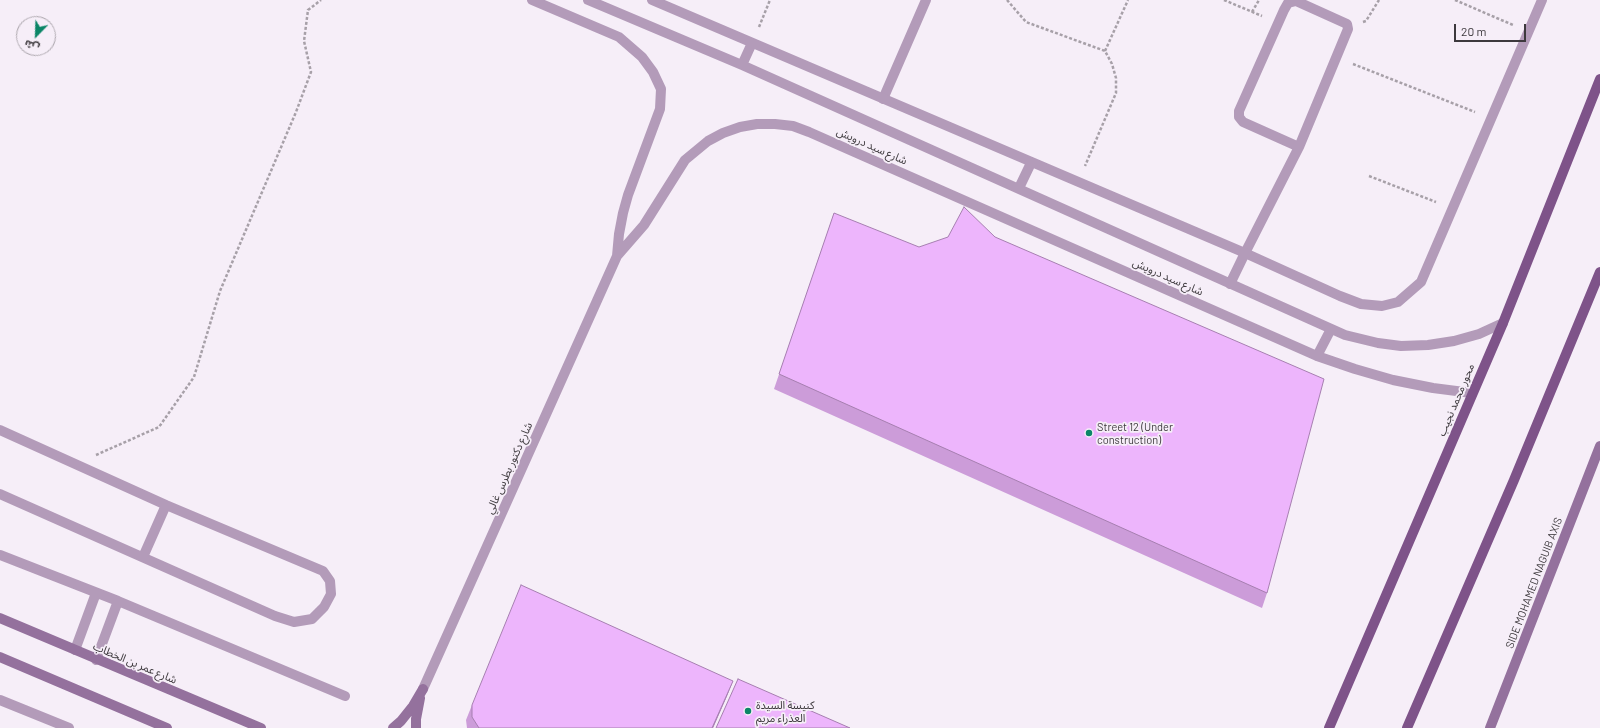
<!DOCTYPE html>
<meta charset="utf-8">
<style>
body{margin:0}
#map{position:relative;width:1600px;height:728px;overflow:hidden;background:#f6eef8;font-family:Barlow,"Noto Sans Arabic",sans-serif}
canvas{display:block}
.north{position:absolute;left:16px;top:16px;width:40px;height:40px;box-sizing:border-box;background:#f6eef8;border:1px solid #aca6ad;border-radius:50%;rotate:203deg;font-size:11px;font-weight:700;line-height:16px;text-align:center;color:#3d393d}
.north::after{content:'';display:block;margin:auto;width:14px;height:18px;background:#0b8667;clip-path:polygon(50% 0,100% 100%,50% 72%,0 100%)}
.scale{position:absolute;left:1454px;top:24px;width:72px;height:18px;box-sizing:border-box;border:2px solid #3d393d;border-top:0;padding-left:5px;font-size:12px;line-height:14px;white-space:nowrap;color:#3d393d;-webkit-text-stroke:3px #f6eef8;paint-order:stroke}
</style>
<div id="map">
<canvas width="1600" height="728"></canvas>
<div class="north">ش</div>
<div class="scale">20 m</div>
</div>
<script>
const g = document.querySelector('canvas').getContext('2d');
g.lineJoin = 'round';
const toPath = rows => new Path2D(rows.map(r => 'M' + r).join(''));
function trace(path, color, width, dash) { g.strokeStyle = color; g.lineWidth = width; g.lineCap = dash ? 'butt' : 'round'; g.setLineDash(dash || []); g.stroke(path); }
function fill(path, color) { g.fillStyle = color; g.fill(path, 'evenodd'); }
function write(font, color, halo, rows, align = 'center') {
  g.font = font + ' Barlow,"Noto Sans Arabic",sans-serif'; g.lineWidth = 3.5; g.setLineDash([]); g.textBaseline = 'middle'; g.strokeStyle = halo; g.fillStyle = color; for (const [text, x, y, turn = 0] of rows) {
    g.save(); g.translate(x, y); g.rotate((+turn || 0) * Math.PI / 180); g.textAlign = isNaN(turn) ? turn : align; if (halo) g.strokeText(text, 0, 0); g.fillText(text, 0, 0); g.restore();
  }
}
trace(toPath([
 [1007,0,1026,22,1105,51,1112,64,1116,78,1116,93,1085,166],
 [1224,0,1262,16],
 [1455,0,1513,25],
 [1252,12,1259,0],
 [1363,22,1366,21,1379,0],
 [759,27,770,0],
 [1105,51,1128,0],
 [1353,64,1475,112],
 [1369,176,1436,202],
 [96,455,159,427,194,377,220,291,296,112,311,72,304,41,308,10,321,0]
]), '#a7a0a8', 2.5, [3, 2]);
trace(toPath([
 [1296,1,1347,24,1348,29,1299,147,1243,122,1239,117,1239,111,1284,10,1288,3,1296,1],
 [883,99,926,0],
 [1245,253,1299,147],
 [0,430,166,505,323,571,330,581,331,594,324,607,312,619,294,622,275,616,0,494],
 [0,555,118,601,345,696],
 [143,557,166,505],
 [75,650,96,593],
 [96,660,118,601]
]), '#b39bb9', 10);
trace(toPath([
 [532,0,619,37,642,57,653,72,661,89,660,109,628,195,623,213,619,234,617,256],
 [588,0,742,65,1345,335,1378,343,1401,346,1428,345,1454,341,1479,334,1503,323],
 [652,0,1245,253,1340,296,1361,304,1382,306,1398,302,1421,282,1542,0],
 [742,65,752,43],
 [1019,188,1031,163],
 [1230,284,1245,253],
 [1317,356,1331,329],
 [423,689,617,256,644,225,685,160,708,141,723,133,740,127,757,124,775,124,793,126,809,132,1317,356,1355,369,1393,380,1433,388,1472,393],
 [0,700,69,728]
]), '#b39bb9', 10);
trace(toPath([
 [0,618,261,728],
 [0,657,167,728],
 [393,728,401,721,413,706,423,689],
 [416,728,416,719,420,698],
 [1490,728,1600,446]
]), '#94719d', 10);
trace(toPath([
 [1329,728,1503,323,1600,79],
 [1407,728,1514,480,1600,272]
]), '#7e5389', 10);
fill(toPath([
 [834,213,1267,593,1262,608,774,389],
 [733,681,727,696,713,728,467,728,466,720,472,705]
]), '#cc9cd9');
fill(toPath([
 [733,681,727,696,713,728,712,728]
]), '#a67fb0');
const building = toPath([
 [964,207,995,237,1324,379,1267,593,779,374,834,213,919,247,948,237,964,207],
 [521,585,733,681,712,728,479,728,472,717,472,705,521,585],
 [738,679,850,728,716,728,738,679]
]);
fill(building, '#edb5fc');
trace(building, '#a67fb0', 1);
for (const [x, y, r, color] of [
 [1089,433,4,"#0b8667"],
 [748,711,4,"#0b8667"]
]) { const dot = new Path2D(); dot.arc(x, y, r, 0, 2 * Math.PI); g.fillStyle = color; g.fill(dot); trace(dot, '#f6eef8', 1.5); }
write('11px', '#3d393d', '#f6eef8', [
 ["شارع سيد درويش",872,146,24],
 ["شارع سيد درويش",1168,277,24],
 ["محور محمد نجيب",1456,400,-67],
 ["شارع دكتور بطرس غالي",509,468,-66],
 ["SIDE MOHAMED NAGUIB AXIS",1534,583,-69],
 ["شارع عمر بن الخطاب",135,663,23]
]);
write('11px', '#3d393d', '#f6eef8', [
 ["Street 12 (Under",1097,427],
 ["construction)",1097,440],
 ["كنيسة السيدة",756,705],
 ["العذراء مريم",756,718]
], 'left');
</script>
